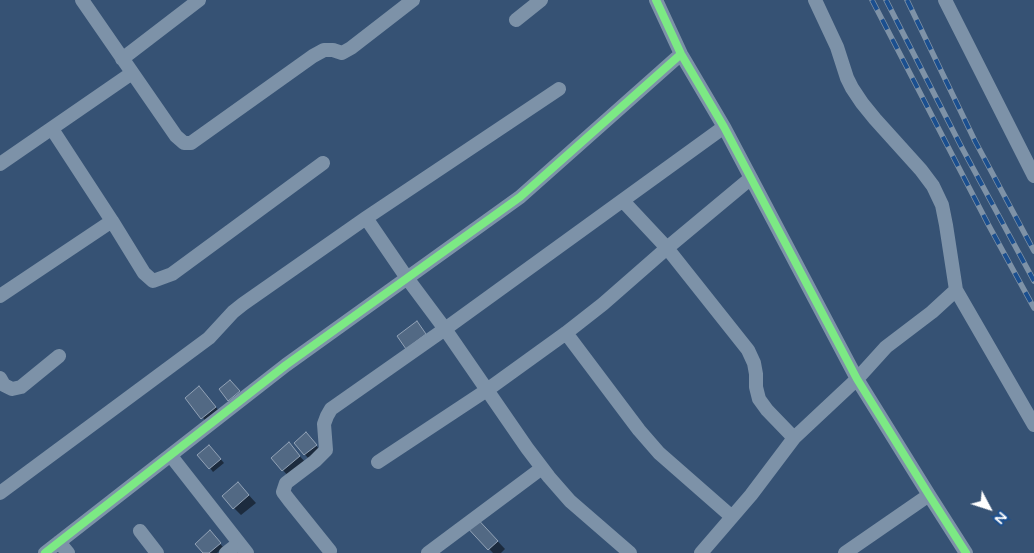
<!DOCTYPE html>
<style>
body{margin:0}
#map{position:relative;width:1034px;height:553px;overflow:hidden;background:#365274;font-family:"Varela Round",sans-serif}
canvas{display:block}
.north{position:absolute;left:964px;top:483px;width:50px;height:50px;-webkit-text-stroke:4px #1b4f8f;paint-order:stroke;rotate:130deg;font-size:14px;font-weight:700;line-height:20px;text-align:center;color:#fff}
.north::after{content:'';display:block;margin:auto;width:18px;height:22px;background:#fff;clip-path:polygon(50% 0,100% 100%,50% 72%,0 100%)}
</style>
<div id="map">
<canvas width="1034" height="553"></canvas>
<div class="north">N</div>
</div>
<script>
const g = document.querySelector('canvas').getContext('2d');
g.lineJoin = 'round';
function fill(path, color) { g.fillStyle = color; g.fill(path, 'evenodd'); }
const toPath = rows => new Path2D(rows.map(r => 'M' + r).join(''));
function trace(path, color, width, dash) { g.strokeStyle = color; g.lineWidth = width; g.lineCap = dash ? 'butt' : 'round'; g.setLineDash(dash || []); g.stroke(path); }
fill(toPath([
 [207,396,223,416,210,426,186,398],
 [310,438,319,449,308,458,295,443],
 [213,450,224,463,213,472,210,468],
 [296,452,307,464,290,478,272,458],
 [246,492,256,503,241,515,234,508],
 [473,515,505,549,501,553,493,553,465,523],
 [213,536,223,547,217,553,205,553]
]), '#0007');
const building = toPath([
 [417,321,426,334,406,349,397,336,417,321],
 [230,380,240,391,228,401,219,389,230,380],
 [199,386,216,407,201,419,185,398,199,386],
 [306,432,317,445,304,455,294,443,306,432],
 [289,442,300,456,282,471,271,458,289,442],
 [209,445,221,459,209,469,197,455,209,445],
 [238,482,249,495,233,509,222,496,238,482],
 [473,514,498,541,488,550,463,523,473,514],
 [210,530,221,543,209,553,203,553,195,544,210,530]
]);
fill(building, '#526984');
trace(building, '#92a2b6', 1);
trace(toPath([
 [82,0,176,136,184,143,191,143,313,56,324,50,333,50,342,53,351,48,413,0],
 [656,0,681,54,724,127,857,379,929,495,966,553],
 [815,0,837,47,847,78,852,88,862,103,875,119,921,170,933,186,942,205,946,225,956,290,1034,425],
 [945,0,1034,176],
 [516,20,541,0],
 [122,59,199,0],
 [52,129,112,221,144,273,153,281,172,274,323,163],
 [0,164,132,73],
 [623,201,667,248,748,350,754,363,756,374,756,387,759,399,767,410,794,438],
 [366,218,407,278,445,329,527,448,549,477,570,501,630,553],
 [0,296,112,221],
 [566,333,639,430,659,453,732,517],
 [0,378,4,385,12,389,21,387,59,356],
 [171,456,247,553],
 [378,462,487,390,566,333,603,304,667,248,751,178],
 [0,493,209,338,233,312,243,304,366,218,559,89],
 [140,531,157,553],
 [59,542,68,553],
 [330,551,289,500,283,492,286,483,315,461,326,450,324,424,327,416,331,409,445,329,724,127],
 [45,553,286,365,520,197,681,54],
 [226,553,239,543],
 [428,553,542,468],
 [701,553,751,495,794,438,857,379,886,347,932,312,956,290],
 [845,553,929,495]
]), '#7d92a8', 14);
const rail = toPath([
 [872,0,988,224,1034,308],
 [886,0,961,146,1034,281],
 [907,0,975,141,1034,251]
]);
trace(rail, '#7e92a7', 5.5);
trace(rail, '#1b4f8f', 4, [11]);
trace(toPath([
 [656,0,681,54,724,127,857,379,929,495,966,553],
 [45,553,286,365,520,197,681,54]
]), '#7ce984', 8);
</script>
